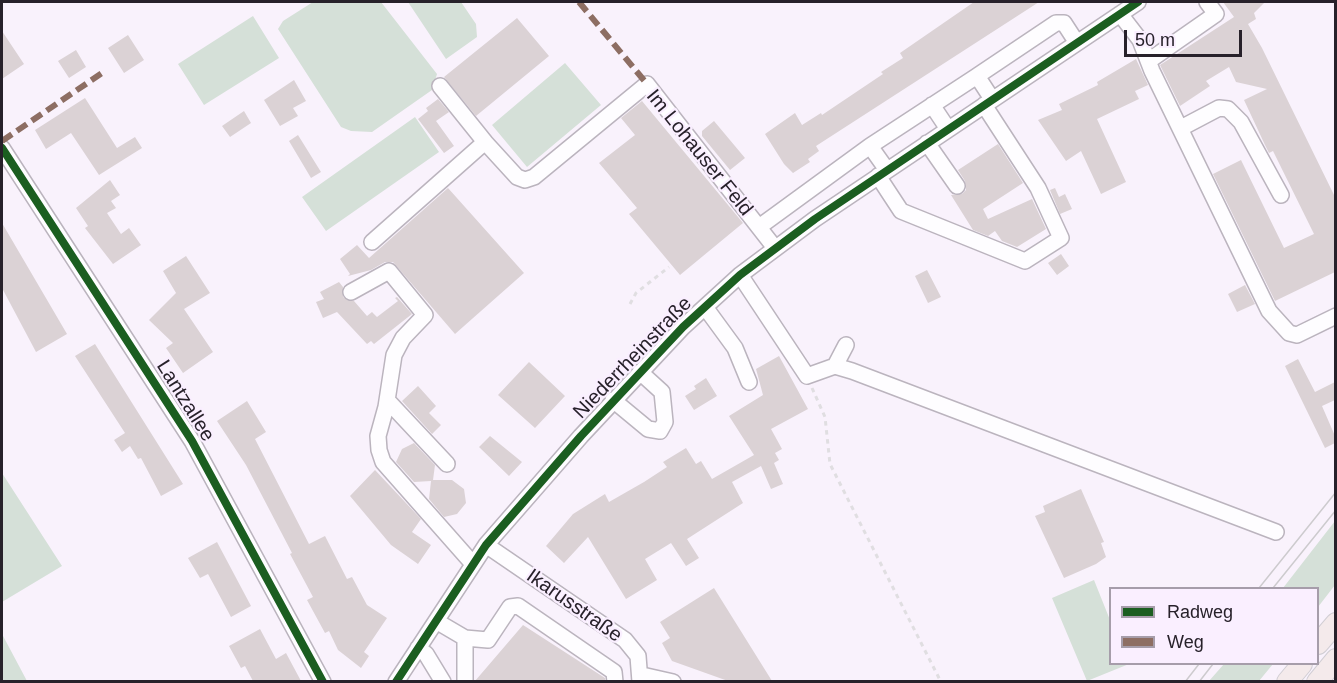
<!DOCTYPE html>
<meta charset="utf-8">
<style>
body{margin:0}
#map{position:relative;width:1337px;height:683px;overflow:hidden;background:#f9f2fc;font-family:Helvetica,sans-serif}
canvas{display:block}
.frame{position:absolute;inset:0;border:3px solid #27212a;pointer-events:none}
.legend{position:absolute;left:1109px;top:587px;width:210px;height:78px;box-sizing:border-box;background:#faefff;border:2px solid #a69daa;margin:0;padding:8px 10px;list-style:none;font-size:18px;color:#27212a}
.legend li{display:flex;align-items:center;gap:12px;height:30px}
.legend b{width:30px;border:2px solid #a69daa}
.scale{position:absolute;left:1124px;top:30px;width:118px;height:27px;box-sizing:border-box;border:3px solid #27212a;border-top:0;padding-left:8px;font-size:18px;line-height:21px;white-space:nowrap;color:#27212a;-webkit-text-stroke:4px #faefff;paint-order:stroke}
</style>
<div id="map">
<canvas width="1337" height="683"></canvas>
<div class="frame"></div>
<ul class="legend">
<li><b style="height:8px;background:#1b5e20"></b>Radweg</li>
<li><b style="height:8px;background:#8d6e63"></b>Weg</li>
</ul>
<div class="scale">50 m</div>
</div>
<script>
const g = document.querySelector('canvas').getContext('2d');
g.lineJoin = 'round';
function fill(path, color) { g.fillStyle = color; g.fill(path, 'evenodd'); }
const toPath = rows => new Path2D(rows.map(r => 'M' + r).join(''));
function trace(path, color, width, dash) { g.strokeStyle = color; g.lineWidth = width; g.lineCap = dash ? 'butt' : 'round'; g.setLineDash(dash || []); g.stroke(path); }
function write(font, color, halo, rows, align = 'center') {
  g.font = font + ' Helvetica,sans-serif'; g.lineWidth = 4.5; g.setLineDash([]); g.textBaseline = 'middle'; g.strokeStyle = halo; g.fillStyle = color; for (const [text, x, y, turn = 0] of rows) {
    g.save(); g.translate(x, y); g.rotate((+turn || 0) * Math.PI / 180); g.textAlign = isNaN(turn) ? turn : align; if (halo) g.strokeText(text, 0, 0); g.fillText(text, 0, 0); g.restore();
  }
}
fill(toPath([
 [313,2,381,2,437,74,432,90,372,132,351,131,341,127,278,29,283,21],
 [408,2,461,2,476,24,477,37,446,59],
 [253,16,279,58,204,105,178,64],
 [565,63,601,105,527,167,492,125],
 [415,117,439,152,326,231,302,197],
 [2,473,62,566,2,602],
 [1335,521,1335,585,1318,607,1318,588,1283,588],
 [1094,580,1110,620,1110,664,1129,664,1087,681,1052,598],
 [2,634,27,681,2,681],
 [1224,664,1273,664,1259,681,1209,681]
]), '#d5e0d8');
fill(toPath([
 [974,2,1039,2,816,146,819,151,808,159,810,162,793,173,784,164,765,134,795,113,802,125,821,113,822,115,883,74,881,72,903,58,900,53],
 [1223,2,1265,2,1254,13,1256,19,1248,24,1262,48,1335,197,1335,272,1275,301,1213,174,1241,160,1284,248,1314,234,1273,151,1269,153,1265,145,1244,100,1267,89,1236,82,1229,67,1206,81,1210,86,1180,106,1160,65,1234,17],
 [517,18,549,56,476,116,444,77],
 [2,31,24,64,2,79],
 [128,35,144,60,124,73,108,48],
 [76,50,86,67,69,78,58,61],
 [1136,59,1148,85,1135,91,1139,99,1097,119,1126,182,1101,194,1081,151,1066,161,1038,120,1062,110,1059,104,1098,85,1097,82],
 [294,80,306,101,293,108,298,116,280,126,264,100],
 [85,98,117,148,135,137,142,148,99,175,71,133,46,149,35,130],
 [438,99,449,112,436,121,454,146,444,153,418,119,428,111,426,108],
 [642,101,743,223,680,275,629,214,637,208,599,163,635,135,621,118],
 [244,111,251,123,230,137,222,126],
 [714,121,745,158,730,170,702,136,702,131],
 [298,135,321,172,311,178,289,141],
 [998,144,1023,183,983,209,988,219,1032,199,1046,229,1017,247,1002,241,995,231,988,236,973,230,951,195,962,194,966,190,965,181,958,170],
 [110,180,120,195,111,201,116,208,107,213,121,234,129,228,141,245,113,264,85,228,88,226,76,208],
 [448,188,524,273,455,334,393,262,385,262,371,270,348,276,350,274,340,259,357,245,369,258],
 [1055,188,1059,197,1065,194,1072,209,1060,214,1050,190],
 [2,223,67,334,36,352,2,288],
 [1061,254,1069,266,1057,275,1048,263],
 [186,256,210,293,184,309,213,352,183,373,166,348,173,343,149,320,176,293,163,271],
 [927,270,941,297,928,303,915,276],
 [339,282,343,287,343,297,354,301,367,316,372,312,377,317,398,301,395,298,397,297,412,314,374,344,371,341,367,344,337,312,323,318,316,302,324,299,320,292],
 [1245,285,1255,304,1237,312,1228,294],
 [95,344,183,484,161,496,141,458,138,459,130,446,122,452,114,440,125,433,75,356],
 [779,356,808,409,771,429,782,449,775,453,779,460,774,463,783,484,771,489,761,466,732,482,743,503,687,539,699,558,686,566,671,543,645,559,657,580,626,599,588,537,564,563,546,546,573,514,605,494,609,502,644,482,667,467,663,462,686,448,696,464,701,461,712,479,754,455,729,416,763,395,756,369],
 [1298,359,1315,392,1335,382,1335,400,1322,406,1335,436,1335,443,1325,448,1285,366],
 [529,362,565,396,535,428,498,395],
 [706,378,717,396,694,410,685,396,696,389,694,386],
 [418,386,436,406,429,413,441,425,432,434,402,401],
 [247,401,266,432,255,439,309,544,325,536,347,579,352,577,367,605,387,618,364,652,369,656,361,668,338,650,329,631,325,633,307,600,313,597,290,554,292,553,246,465,217,421],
 [490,436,522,462,509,476,479,447],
 [414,443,435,465,433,480,452,480,464,489,466,503,457,514,444,517,429,499,431,481,414,482,396,462,402,449],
 [375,470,421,519,412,532,431,545,418,564,391,545,350,496],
 [1081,489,1104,542,1101,543,1106,557,1096,564,1064,578,1035,516,1045,512,1043,506],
 [217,542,251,606,231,617,208,574,200,578,188,558],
 [714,588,772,681,728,681,672,661,662,643,670,638,660,622],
 [523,625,605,678,605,681,475,681],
 [260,629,276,659,286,653,301,681,253,681,245,666,241,668,229,646]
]), '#dbd2d5');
const minor = toPath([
 [1120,14,1140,40,1152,71,1269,311,1289,333,1297,335,1336,316],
 [1150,60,1216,14,1207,2],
 [440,86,485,142],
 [992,99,977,76,1056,23,1064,23,1077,43],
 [932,105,948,129],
 [1181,128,1219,108,1228,109,1241,122,1281,195],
 [927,143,957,186],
 [870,146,887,170],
 [2,148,192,441,323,682],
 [878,176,901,211,1025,261,1061,238,1038,188,984,105],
 [759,227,870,146,977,76],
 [372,242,485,142,517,177,525,180,534,177,647,84,775,248],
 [740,275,807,376,835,366,852,371,1276,532],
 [351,292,389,271,425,315,403,338,394,355,386,407,378,436,379,450,383,462,473,564],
 [705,307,735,348,749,382],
 [835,366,846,345],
 [387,400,447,464],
 [613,400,648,429,660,431,665,422,662,392,640,372],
 [486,545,625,640,638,656,640,682],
 [436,621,465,638,488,640,510,607,518,606,614,672,615,682],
 [465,638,465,682],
 [418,648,426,654,443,682],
 [642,675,673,682],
 [396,682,486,545,581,436,683,327,740,275,815,219,1138,2]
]);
const major = toPath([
 [1318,644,1336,623],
 [1287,682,1302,664],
 [1317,682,1336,659]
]);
trace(minor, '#bbb4be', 18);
trace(major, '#d1ced4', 22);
trace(toPath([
 [630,304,636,293,669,267],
 [812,388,825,417,830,464,941,682]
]), '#e0dee1', 3, [4.5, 4.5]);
trace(minor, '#fefdff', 15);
trace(major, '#f4eaeb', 20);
trace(toPath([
 [1259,588,1336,492],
 [1273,588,1336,510],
 [1185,682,1199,664],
 [1199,682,1213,664]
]), '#cdcbce', 1.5);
trace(toPath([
 [579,2,647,84],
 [2,141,102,73]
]), '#8d6e63', 6, [12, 6]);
trace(toPath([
 [2,148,192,441,323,682],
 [396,682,486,545,581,436,683,327,740,275,815,219,1138,2]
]), '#1b5e20', 8);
write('20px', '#27212a', '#faefff', [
 ["Im Lohauser Feld",699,153,51],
 ["Niederrheinstraße",633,358,-46],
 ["Lantzallee",185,401,58],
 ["Ikarusstraße",574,606,35]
]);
</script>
